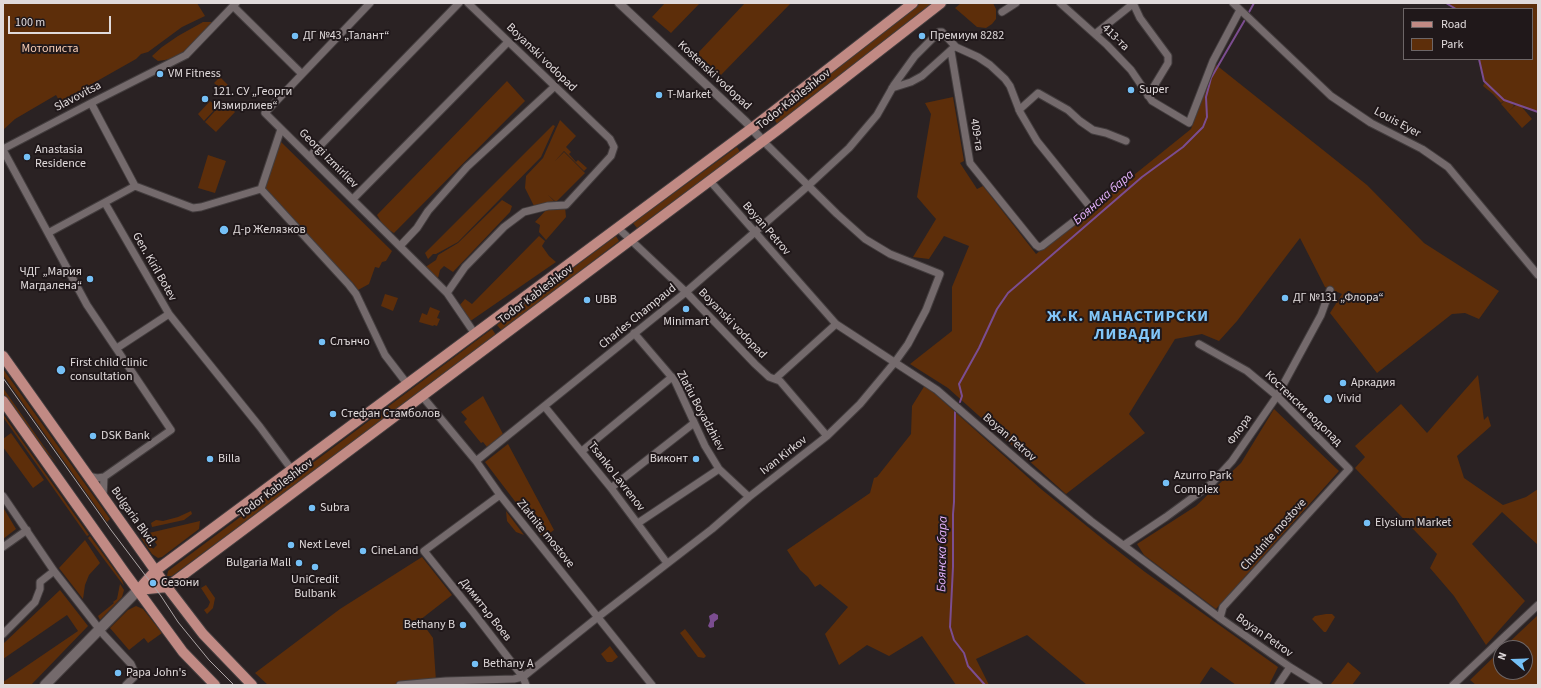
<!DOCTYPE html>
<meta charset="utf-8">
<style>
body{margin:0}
#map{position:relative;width:1541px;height:688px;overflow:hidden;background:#2a2223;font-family:"Source Sans 3",sans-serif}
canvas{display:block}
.frame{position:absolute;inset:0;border:4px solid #e0dadb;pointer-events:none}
.legend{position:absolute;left:1403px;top:8px;width:130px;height:52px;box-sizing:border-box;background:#20181a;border:1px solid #6d6667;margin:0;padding:5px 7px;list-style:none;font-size:12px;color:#e0dadb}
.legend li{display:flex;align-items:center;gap:8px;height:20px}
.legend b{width:20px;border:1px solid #6d6667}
.north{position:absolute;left:1493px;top:640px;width:40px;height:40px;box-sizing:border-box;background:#20181a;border:1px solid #6d6667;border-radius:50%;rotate:289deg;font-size:11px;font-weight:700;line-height:16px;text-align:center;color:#e0dadb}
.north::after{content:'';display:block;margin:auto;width:14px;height:18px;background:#75c0f6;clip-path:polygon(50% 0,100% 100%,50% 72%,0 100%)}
.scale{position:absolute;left:8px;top:16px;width:103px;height:18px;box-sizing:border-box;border:2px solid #e0dadb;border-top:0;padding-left:5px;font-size:12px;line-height:14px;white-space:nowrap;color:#e0dadb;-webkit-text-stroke:3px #20181a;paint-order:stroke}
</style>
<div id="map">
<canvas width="1541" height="688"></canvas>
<div class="frame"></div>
<ul class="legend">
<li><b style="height:5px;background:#c18a84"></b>Road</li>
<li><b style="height:11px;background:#5d2e0a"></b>Park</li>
</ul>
<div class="north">N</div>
<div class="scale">100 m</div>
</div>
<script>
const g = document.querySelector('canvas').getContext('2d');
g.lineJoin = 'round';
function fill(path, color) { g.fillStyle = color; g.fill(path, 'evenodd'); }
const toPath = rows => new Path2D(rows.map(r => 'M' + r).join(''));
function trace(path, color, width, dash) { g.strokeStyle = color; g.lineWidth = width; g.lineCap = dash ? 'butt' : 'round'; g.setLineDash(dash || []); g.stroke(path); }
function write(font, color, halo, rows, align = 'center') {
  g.font = font + ' "Source Sans 3",sans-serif'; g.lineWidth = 4; g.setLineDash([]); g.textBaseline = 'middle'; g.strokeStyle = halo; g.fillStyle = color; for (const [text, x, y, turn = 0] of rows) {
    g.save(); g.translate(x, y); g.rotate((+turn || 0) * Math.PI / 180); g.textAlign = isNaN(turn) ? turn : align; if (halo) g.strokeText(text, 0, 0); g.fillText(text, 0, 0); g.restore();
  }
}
fill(toPath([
 [3,3,197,3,205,16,182,27,148,52,141,54,136,59,60,102,56,95,15,119,3,130],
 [665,3,700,3,671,33,652,17],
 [745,3,790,3,790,4,721,75,697,54],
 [920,3,932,3,778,125,774,119],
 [961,3,993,3,996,9,996,19,992,24,986,28,977,27,955,8],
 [1451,3,1538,3,1538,112,1521,106,1532,119,1522,128,1508,112,1517,104,1511,102,1514,106,1508,112,1501,104,1505,100,1501,103,1493,94,1483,86,1485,82,1479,59,1532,59,1532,9,1456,9,1450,5],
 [203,22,212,22,212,25,185,51,172,58,165,60,158,61,154,58,152,56,162,47,178,36],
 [1215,64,1367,185,1424,243,1499,291,1479,319,1465,313,1452,314,1377,373,1330,313,1342,294,1325,287,1300,238,1237,321,1219,341,1202,334,1175,339,1129,414,1145,433,1066,494,948,388,910,364,952,331,952,287,969,246,944,236,929,259,913,257,936,219,917,197,931,114,925,103,953,97,964,161,960,163,977,189,983,186,1036,254,1191,129],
 [220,77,229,86,223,91,214,83],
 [507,81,525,101,394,233,384,227,377,215],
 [210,101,217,107,204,121,198,114],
 [224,101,235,112,216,132,205,122],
 [560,120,576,136,566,147,571,152,569,154,576,162,578,160,587,168,584,171,564,151,555,161,564,152,585,173,556,202,548,195,558,205,535,208,525,188,526,176,543,158],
 [553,125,555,126,541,157,458,242,436,254,433,254,428,259,425,253],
 [279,140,392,251,386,261,382,262,379,268,375,267,369,284,358,290,354,284,263,189],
 [737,147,740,152,637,228,633,223],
 [208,155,226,161,215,193,198,188],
 [502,200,512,206,510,212,453,272,444,266,440,270,438,278,424,268,436,260,438,255,458,243],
 [565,207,566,217,546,240,539,232,540,225,535,222,548,208],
 [539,236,545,241,542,246,549,256,556,262,469,322,459,306,465,299,472,304],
 [616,236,619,241,502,331,497,325],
 [385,294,398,298,393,311,381,306],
 [430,307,440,311,437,318,440,319,437,326,434,325,433,326,419,322,422,313,427,315],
 [492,329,496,335,172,576,167,576,168,571],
 [3,369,110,519,107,522,3,375],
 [1478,375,1484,420,1488,416,1491,426,1457,456,1464,478,1503,505,1526,497,1538,489,1538,545,1502,512,1472,544,1525,601,1486,645,1454,596,1430,568,1437,554,1355,468,1365,457,1355,446,1401,404,1427,433],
 [925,385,1041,489,1109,544,1145,572,1278,667,1269,685,1236,685,1211,667,1199,685,1087,685,1027,635,976,659,989,685,956,685,922,636,889,656,867,645,839,665,825,634,848,607,820,584,815,587,808,577,800,570,787,550,870,493,874,478,877,477,911,434,912,406],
 [3,388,50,455,58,465,39,444,3,393],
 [483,396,503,434,487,447,483,442,481,443,464,422,467,419,461,412],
 [1274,409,1339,471,1216,609,1144,555,1137,544,1196,506,1241,463],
 [3,414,89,535,87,536,3,417],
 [11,433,44,480,33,488,3,447,3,439],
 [508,444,554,530,543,538,485,462],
 [4,509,16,529,3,539,3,510],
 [191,511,192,514,184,520,152,527,151,523,156,520,163,521,178,517],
 [506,511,524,535,516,532,507,521],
 [200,521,199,529,162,557,158,558,152,554,141,538,144,535,153,549,157,545,149,533],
 [90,536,122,580,124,586,88,538],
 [85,540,100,563,89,575,85,585,83,599,59,568],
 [422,557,452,595,420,620,433,638,436,681,384,685,268,685,255,673,340,609],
 [120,584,124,590,122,597,100,620,98,616,114,603,113,602,117,599],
 [206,585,215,598,213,608,207,614,204,610,208,607,210,602,201,588],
 [60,590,88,626,31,685,3,685,3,682,78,631,67,615,3,659,3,644],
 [136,606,143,609,162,633,148,643,144,638,129,650,110,628,128,610],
 [1326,614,1332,614,1335,617,1326,632,1324,632,1312,619,1315,616],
 [1538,615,1538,685,1476,685,1470,680,1501,650,1501,672,1525,672,1525,648,1503,648],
 [685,629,706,656,704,658,698,657,680,633],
 [610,646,618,657,612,662,607,662,601,654],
 [1348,662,1361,673,1352,685,1333,685,1331,684]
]), '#5d2e0a');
fill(toPath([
 [714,613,718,615,718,619,714,622,714,627,710,628,708,626,710,621,709,616]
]), '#7b4d90');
trace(toPath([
 [1446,3,1456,9],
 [1248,14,1254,3],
 [1479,59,1484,81,1504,100,1538,112],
 [960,402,962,396,959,384,979,348,997,309,1008,293,1142,177,1183,147,1203,127,1207,117,1206,97,1211,78,1246,18],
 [955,412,954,502,953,514,953,567,950,627,954,640,964,653,968,666,985,685]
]), '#7b4d90', 2);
const minor = toPath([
 [370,3,265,113,447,293,475,334],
 [1060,3,1107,45,1131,70,1152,101,1189,123,1213,61,1240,10],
 [1133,3,1140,18,1168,56,1168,63,1148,96],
 [1233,3,1331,96,1371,123,1422,149,1448,167,1538,275],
 [233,6,302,74],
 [1002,12,1016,3],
 [1095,34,1134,3],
 [892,88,911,82,922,76,952,49],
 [91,103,135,186],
 [1019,110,1038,93,1068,110,1080,121,1093,130,1106,133,1126,141],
 [3,149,91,103,186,55,236,3],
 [3,150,87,305,171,430,104,477,97,478,88,476],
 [310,156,459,3],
 [710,181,836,324,937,390,1028,469,1091,521,1220,618,1290,667,1319,685],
 [135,186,193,208,201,207,261,189],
 [261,189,349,285,356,294,385,355,408,385],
 [261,189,281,129],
 [353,199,508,42],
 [105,203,169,314,260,427,292,470],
 [618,228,686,292,755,364,769,377,780,381,827,436],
 [48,233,135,186],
 [400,246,417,228,428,211,467,167,554,87],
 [447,293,465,267,504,227,524,212,548,206,566,205,611,156,614,147,610,139,468,3],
 [634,333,675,381,705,446,719,469,749,497],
 [1199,344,1247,371,1277,396,1349,469,1223,607,1220,618],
 [117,348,169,314],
 [775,379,836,324],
 [422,396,476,461,500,495,652,685],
 [545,407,611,488,667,563],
 [582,451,672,377],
 [476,461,686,292,809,185,849,148,877,115,894,85,915,56,939,32,942,32,956,47,978,57,990,65,1005,79,1010,86,1020,112,1037,141,1091,208,1042,246,1039,247,1036,245,970,163,951,51],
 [611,488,694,423],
 [500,495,424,551,473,612,523,677,526,685],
 [3,496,54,571,104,635,131,664,136,675,126,685],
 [103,497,104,477],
 [638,523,719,469],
 [1124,545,1166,517,1211,484,1232,461,1277,396,1321,315,1330,290],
 [3,547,27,530],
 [3,634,35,602,40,589,40,582,54,571],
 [400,685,446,681,514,679,523,677,598,617,712,529,749,497,827,436,860,404,895,362,908,344,926,310,940,274,890,254,865,239,837,214,763,141],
 [1278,685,1290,667],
 [1453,685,1538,605]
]);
const tertiary = toPath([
 [619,3,746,122,763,141]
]);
const secondary = toPath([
 [45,685,138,590]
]);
const primary = toPath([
 [3,356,167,587,203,634,252,685],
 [3,401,125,573,183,652,215,685],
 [138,590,167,587,779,129,941,3],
 [138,590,155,571,752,128,913,3]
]);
trace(minor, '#433d3e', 9);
trace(tertiary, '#433d3e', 10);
trace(secondary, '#433d3e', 12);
trace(primary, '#433d3e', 12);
trace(minor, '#746a6c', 7);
trace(tertiary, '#746a6c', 8);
trace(secondary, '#746a6c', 10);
trace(primary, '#c18a84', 10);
trace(toPath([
 [3,378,111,530,161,596,178,622,209,660,234,685]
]), '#ada6a7', 1);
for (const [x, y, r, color] of [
 [295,36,4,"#75c0f6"],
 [922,36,4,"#75c0f6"],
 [160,74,4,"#75c0f6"],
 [1131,90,4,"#75c0f6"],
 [659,95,4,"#75c0f6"],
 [205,99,4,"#75c0f6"],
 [27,157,4,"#75c0f6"],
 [224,230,5,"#75c0f6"],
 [90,279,4,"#75c0f6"],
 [1285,298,4,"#75c0f6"],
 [587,300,4,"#75c0f6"],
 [686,309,4,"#75c0f6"],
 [322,342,4,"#75c0f6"],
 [61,370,5,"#75c0f6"],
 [1343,383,4,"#75c0f6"],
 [1328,399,5,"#75c0f6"],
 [333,414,4,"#75c0f6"],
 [93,436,4,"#75c0f6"],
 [210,459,4,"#75c0f6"],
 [696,459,4,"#75c0f6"],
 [1166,483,4,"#75c0f6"],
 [312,508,4,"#75c0f6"],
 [1367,523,4,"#75c0f6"],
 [291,545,4,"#75c0f6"],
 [363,551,4,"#75c0f6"],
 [299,563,4,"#75c0f6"],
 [315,567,4,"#75c0f6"],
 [153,583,4,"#75c0f6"],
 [463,625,4,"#75c0f6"],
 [475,664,4,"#75c0f6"],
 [118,673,4,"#75c0f6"]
]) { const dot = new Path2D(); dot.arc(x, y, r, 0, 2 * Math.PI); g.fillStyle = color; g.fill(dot); trace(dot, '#20181a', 1.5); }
write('12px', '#e0dadb', '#20181a', [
 ["ДГ №43 „Талант“",303,36],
 ["Премиум 8282",930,36],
 ["VM Fitness",168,74],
 ["Super",1139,90],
 ["121. СУ „Георги",213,92],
 ["Измирлиев“",213,106],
 ["T-Market",667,95],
 ["Anastasia",35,150],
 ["Residence",35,164],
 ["Д-р Желязков",233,230],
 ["ЧДГ „Мария",82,272,"right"],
 ["Магдалена“",82,286,"right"],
 ["ДГ №131 „Флора“",1293,298],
 ["UBB",595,300],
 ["Minimart",686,322,"center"],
 ["Слънчо",330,342],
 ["First child clinic",70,363],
 ["consultation",70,377],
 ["Аркадия",1351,383],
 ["Vivid",1337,399],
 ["Стефан Стамболов",341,414],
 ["DSK Bank",101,436],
 ["Billa",218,459],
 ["Виконт",688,459,"right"],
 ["Azurro Park",1174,476],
 ["Complex",1174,490],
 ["Subra",320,508],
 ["Elysium Market",1375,523],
 ["Next Level",299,545],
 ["CineLand",371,551],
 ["Bulgaria Mall",291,563,"right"],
 ["UniCredit",315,580,"center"],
 ["Bulbank",315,594,"center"],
 ["Сезони",161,583],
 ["Bethany B",455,625,"right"],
 ["Bethany A",483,664],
 ["Papa John's",126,673]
], 'left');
write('12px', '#e0dadb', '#20181a', [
 ["413-та",1115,38,44],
 ["Boyanski vodopad",541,58,44],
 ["Kostenski vodopad",714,76,43],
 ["Slavovitsa",78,97,-28],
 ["Todor Kableshkov",794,100,-38],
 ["Louis Eyer",1397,123,28],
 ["409-та",976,135,81],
 ["Georgi Izmirliev",328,159,45],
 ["Boyan Petrov",766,229,49],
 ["Gen. Kiril Botev",154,267,60],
 ["Todor Kableshkov",536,295,-37],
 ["Charles Champaud",638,317,-39],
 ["Boyanski vodopad",732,324,46],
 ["Костенски водопад",1303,409,44],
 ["Zlatiu Boyadzhiev",700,411,62],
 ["Флора",1240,430,-55],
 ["Boyan Petrov",1009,438,41],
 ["Ivan Kirkov",784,456,-38],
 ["Tsanko Lavrenov",616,477,52],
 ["Todor Kableshkov",276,489,-37],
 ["Bulgaria Blvd.",133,517,55],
 ["Zlatnite mostove",545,534,51],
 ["Chudnite mostove",1274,535,-48],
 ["Димитър Воев",485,610,52],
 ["Boyan Petrov",1264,636,35]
]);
write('12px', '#f6ccb4', '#20181a', [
 ["Мотописта",50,49]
]);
write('italic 13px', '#e5b2fd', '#20181a', [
 ["Боянска бара",1104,198,-41],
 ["Боянска бара",943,554,-89]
]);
g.letterSpacing = '1px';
write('bold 16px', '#82c6f9', '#20181a', [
 ["Ж.К. МАНАСТИРСКИ",1128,317],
 ["ЛИВАДИ",1128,335]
]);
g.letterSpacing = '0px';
</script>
